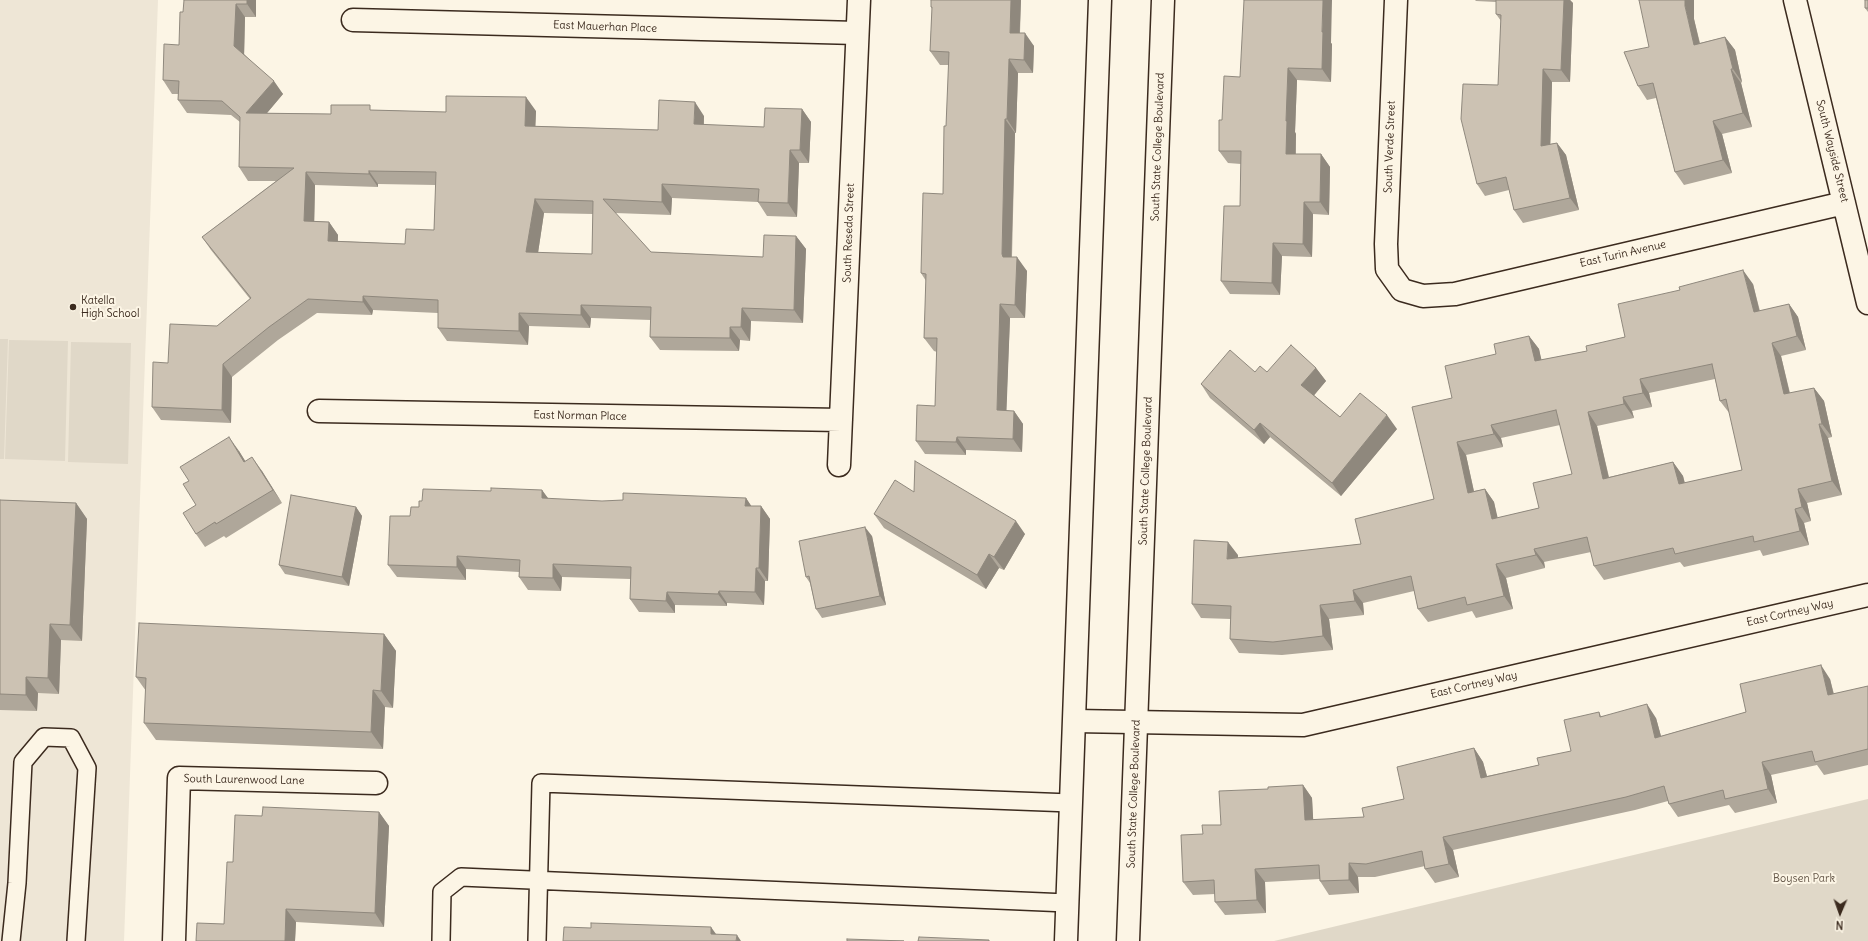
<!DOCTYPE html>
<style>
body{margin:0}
#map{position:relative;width:1868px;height:941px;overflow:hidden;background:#fcf5e5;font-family:Delius,sans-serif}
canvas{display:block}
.north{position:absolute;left:1820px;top:893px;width:40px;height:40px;-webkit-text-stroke:3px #fcf5e5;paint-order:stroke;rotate:182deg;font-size:11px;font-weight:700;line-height:16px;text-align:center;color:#3b2a1e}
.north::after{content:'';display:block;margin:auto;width:14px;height:18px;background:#3b2a1e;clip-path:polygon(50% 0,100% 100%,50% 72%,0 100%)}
</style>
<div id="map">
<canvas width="1868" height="941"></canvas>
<div class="north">N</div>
</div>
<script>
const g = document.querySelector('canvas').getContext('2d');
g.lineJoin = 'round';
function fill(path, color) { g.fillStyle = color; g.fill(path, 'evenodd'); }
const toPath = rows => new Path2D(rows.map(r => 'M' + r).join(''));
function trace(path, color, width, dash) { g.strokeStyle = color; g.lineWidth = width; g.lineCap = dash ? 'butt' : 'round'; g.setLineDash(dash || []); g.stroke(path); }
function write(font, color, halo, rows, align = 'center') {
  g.font = font + ' Delius,sans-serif'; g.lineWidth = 4; g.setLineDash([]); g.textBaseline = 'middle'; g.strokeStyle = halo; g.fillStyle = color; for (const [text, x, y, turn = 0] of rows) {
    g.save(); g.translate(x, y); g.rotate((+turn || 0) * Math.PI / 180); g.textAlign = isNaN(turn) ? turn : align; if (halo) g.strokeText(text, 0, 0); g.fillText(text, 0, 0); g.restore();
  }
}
fill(toPath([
 [0,0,158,0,124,941,0,941]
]), '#eee6d6');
fill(toPath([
 [0,339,8,339,4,459,0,459],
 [9,340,68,341,65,461,5,459],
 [71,342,131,343,128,464,68,462],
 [1868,799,1868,941,1274,941]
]), '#e0d8c8');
const service = toPath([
 [11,941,17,883,23,762,44,737,71,738,87,768,76,941],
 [441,941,442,892,461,877,1067,903],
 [537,941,541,783,1071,803]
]);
const minor = toPath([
 [1396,0,1386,244,1387,269,1402,290,1423,296,1455,294,1844,203],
 [1795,0,1868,303],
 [353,20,857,33],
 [319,411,841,420],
 [839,465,859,0],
 [1075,721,1303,725,1868,595],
 [174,941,179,778,376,783]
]);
const primary = toPath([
 [1066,941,1100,0],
 [1128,941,1163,0]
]);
trace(service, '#3b2a1e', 20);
trace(minor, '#3b2a1e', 25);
trace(primary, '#3b2a1e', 25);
trace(service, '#fcf5e5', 17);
trace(minor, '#fcf5e5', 22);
trace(primary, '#fcf5e5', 22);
fill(toPath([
 [256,0,256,17,245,17,244,54,283,94,267,113,331,114,373,110,446,112,536,111,535,126,658,130,704,116,704,125,764,127,802,109,811,122,809,163,799,163,797,217,767,216,758,202,672,198,671,215,615,213,651,252,763,257,796,236,806,249,803,323,751,321,750,341,740,340,739,351,660,350,650,337,651,320,591,318,590,328,529,326,528,345,447,341,438,328,438,313,373,310,372,315,317,313,278,340,232,377,231,423,161,420,152,407,168,363,217,326,250,299,211,250,202,237,276,181,248,181,239,167,240,122,231,115,187,113,178,100,178,94,172,94,163,80,179,45,183,12],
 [378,184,436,185,434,230,405,244,338,241,338,235,329,222,314,221,315,185,378,187],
 [544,213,593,214,592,254,538,253],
 [931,0,1021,0,1020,33,1034,46,1033,73,1018,73,1016,133,1015,133,1012,257,1027,271,1025,318,1010,318,1006,411,1014,411,1023,424,1022,452,966,450,966,455,925,454,916,441,935,406,937,352,934,351,924,338,926,281,921,273,943,194,949,65,940,65,930,51,932,9,931,7],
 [1475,0,1570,0,1573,3,1570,82,1552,82,1550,144,1557,143,1566,155,1579,210,1523,223,1514,210,1509,190,1485,196,1477,184,1498,85,1501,21,1496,14,1496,2,1476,1],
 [1868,0,1868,12,1865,8],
 [1694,19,1700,43,1725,37,1735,50,1742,82,1741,83,1752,127,1722,134,1732,173,1684,185,1675,172,1656,98,1647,100,1638,86,1649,47],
 [1331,43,1332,44,1331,82,1297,80,1295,132,1296,134,1296,154,1321,154,1330,167,1329,215,1313,214,1312,257,1282,256,1280,295,1230,294,1221,281,1240,206,1241,164,1228,163,1219,151,1222,120,1240,77],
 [1753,284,1760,311,1789,304,1798,317,1806,350,1781,356,1790,393,1814,388,1824,401,1832,437,1828,438,1842,495,1807,503,1811,521,1804,523,1809,545,1763,556,1760,550,1684,567,1680,562,1604,580,1594,566,1591,552,1544,562,1545,568,1506,578,1513,609,1476,618,1472,611,1428,622,1418,609,1414,591,1363,603,1364,615,1329,619,1333,650,1282,655,1239,653,1230,639,1231,619,1201,618,1192,604,1238,555,1238,558,1361,544,1434,499,1452,398,1496,354,1529,336,1539,349,1541,360,1587,351,1625,337],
 [1715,379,1720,401,1730,414,1742,470,1685,483,1683,476,1673,462,1609,477,1597,426,1634,418,1632,411,1652,407,1649,393],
 [1560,425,1572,474,1539,508,1497,518,1494,502,1485,489,1474,491,1466,455,1503,447,1501,438],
 [1316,368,1326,381,1314,395,1340,417,1397,429,1341,496,1270,437,1264,444,1210,398,1201,384,1255,372,1267,372],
 [239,451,245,461,262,471,282,503,226,538,224,536,205,547,196,534,196,505],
 [542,490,548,499,602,501,746,498,751,506,761,506,770,519,768,581,765,581,764,605,727,603,727,606,675,605,675,613,639,612,630,599,631,579,562,577,561,591,528,590,519,577,519,572,466,569,466,580,397,577,388,565,422,501,491,491],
 [914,492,1025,534,1004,570,999,568,986,589,884,528,874,514],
 [0,500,76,503,87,519,82,641,61,640,59,694,38,693,37,711,0,710],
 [356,507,362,516,349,586,285,574,279,565],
 [872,536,886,605,822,618,816,609,810,583,806,577],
 [384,634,396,651,393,708,385,707,383,749,156,740,144,723,146,691,136,677],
 [1830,679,1834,694,1868,686,1868,765,1824,775,1817,765,1771,775,1777,803,1735,813,1729,805,1678,817,1669,804,1668,801,1635,810,1453,850,1459,877,1435,883,1425,869,1425,866,1375,877,1358,877,1359,893,1329,895,1320,881,1320,879,1265,882,1266,913,1225,915,1215,902,1215,894,1193,895,1183,882,1203,834,1221,825,1268,789,1303,785,1312,798,1313,820,1364,817,1404,799,1474,748,1483,762,1487,776,1539,765,1571,751,1599,712,1601,716,1656,718,1661,736,1746,712],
 [379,812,389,826,384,927,296,922,295,941,196,941,224,924,233,862,262,816]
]), '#afa79a');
fill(toPath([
 [247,0,256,0,256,17,247,4],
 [1011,0,1021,0,1019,46,1010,33],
 [1323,0,1332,0,1331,43,1332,44,1331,82,1322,69,1322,32],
 [1564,0,1570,0,1573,3,1570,82,1561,70],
 [1685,0,1694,0,1694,19,1703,58,1694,45,1685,6],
 [236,4,245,17,244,59,234,46],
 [1025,33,1034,46,1033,73,1024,60],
 [1725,37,1735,50,1742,82,1733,69],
 [1009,59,1018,73,1016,133,1007,119],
 [1288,68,1297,80,1295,132,1296,134,1295,166,1286,154,1286,121],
 [1543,69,1552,82,1550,159,1541,146],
 [1731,69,1741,83,1752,127,1743,113],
 [274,81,283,94,256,126,246,113],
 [526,97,536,111,535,139,525,126],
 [695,102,704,116,703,137,694,124],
 [802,109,811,122,809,163,800,150],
 [1005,119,1015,133,1011,267,1003,257,1002,254],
 [1713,121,1722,134,1732,173,1723,160],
 [1557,143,1566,155,1579,210,1570,198],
 [790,150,799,163,797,217,788,203],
 [1321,154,1330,167,1329,215,1320,202],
 [369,171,378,184,378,187,369,174],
 [306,172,315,185,314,234,304,221],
 [662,184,672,198,671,215,662,202],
 [535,199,544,213,536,266,526,252],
 [1304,202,1313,214,1312,257,1303,244],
 [329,222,338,235,337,254,328,241],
 [796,236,806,249,803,323,794,310],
 [1273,243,1282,256,1280,295,1272,283],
 [1017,257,1027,271,1025,318,1015,305],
 [1743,270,1753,284,1763,326,1754,312],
 [363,296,373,310,372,315,363,302],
 [1000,304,1010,318,1006,424,997,410],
 [1789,304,1798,317,1806,350,1797,336],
 [581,305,591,318,590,328,581,315],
 [742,308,751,321,750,341,741,327],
 [519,313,529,326,528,345,519,331],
 [730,327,740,340,739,351,730,338],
 [1529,336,1539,349,1545,375,1535,361],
 [1772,343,1781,356,1793,408,1784,394],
 [223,364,232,377,231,423,222,410],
 [1316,368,1326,381,1311,399,1301,385],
 [1640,379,1649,393,1652,407,1643,393],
 [1814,388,1824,401,1832,437,1822,424],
 [1623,397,1632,411,1634,418,1624,404],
 [1014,411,1023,424,1022,452,1013,439],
 [1588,412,1597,426,1612,492,1603,479],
 [1387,415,1397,429,1341,496,1332,483],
 [1260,423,1270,437,1264,444,1254,430],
 [1819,424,1828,438,1842,495,1832,481],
 [1491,425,1501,438,1503,447,1494,434],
 [229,437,239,451,254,475,244,462],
 [957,437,966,450,966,455,956,442],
 [1457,442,1466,455,1477,506,1468,493],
 [252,457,262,471,282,503,273,490],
 [1673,462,1683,476,1688,498,1679,484],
 [1485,489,1494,502,1501,532,1492,519],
 [1798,489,1807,503,1811,521,1802,507],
 [542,490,551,502,542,498],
 [746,498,754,510,745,506],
 [76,503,87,519,82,641,70,625],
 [761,506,770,519,768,581,759,568],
 [356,507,362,516,349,586,342,577],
 [1795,509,1804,523,1809,545,1800,531],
 [1016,521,1025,534,1004,570,994,557],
 [865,527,872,536,886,605,880,596],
 [1228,542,1238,555,1237,573,1227,559],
 [1534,549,1544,562,1545,568,1536,555],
 [989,554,999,568,986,589,977,575],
 [457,556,466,569,466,580,457,567],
 [553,564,562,577,561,591,553,578],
 [1496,564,1506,578,1513,609,1504,596],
 [756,568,765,581,764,605,755,592],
 [1353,590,1363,603,1364,615,1355,601],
 [719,591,727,603,727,606,718,594],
 [667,592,675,605,675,613,666,601],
 [1320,605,1329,619,1333,650,1323,636],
 [50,624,61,640,59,694,48,678],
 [384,634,396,651,393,708,381,691],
 [1821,665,1830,679,1837,709,1828,695],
 [26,677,38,693,37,711,26,695],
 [373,690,385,707,383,749,371,732],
 [1647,704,1656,718,1665,751,1655,738],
 [1474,748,1483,762,1491,791,1481,778],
 [1762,762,1771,775,1777,803,1768,789],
 [1303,785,1312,798,1314,834,1305,820],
 [379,812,389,826,384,927,375,913],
 [1443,837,1453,850,1459,877,1449,864],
 [1349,863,1358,877,1359,893,1349,880],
 [1255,869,1265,882,1266,913,1257,900],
 [286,909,296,922,295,941,285,941],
 [711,927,721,941,711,934],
 [737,935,741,941,736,941]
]), '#8f887d');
const building = toPath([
 [184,0,247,0,247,4,236,4,234,46,274,81,246,113,331,114,331,105,370,105,370,110,446,112,446,96,526,97,525,126,658,130,659,100,695,102,694,124,764,127,765,108,802,109,800,150,790,150,788,203,758,202,759,189,662,184,662,202,603,199,651,252,763,257,764,235,796,236,794,310,742,308,741,327,730,327,730,338,650,337,651,307,581,305,581,315,519,313,519,331,438,328,438,300,363,296,363,302,308,299,269,327,223,364,222,410,152,407,153,362,168,363,170,324,217,326,251,298,202,237,294,168,239,167,240,117,222,101,178,100,179,81,163,80,164,44,179,45,180,12,183,12,184,0],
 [369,171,436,172,434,230,406,229,405,244,328,241,329,222,304,221,306,172,369,174,369,171],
 [535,199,593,201,592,254,526,252,535,199],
 [931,0,1011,0,1010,33,1025,33,1024,60,1009,59,1007,119,1005,119,1002,254,1003,257,1017,257,1015,305,1000,304,997,410,1014,411,1013,439,957,437,956,442,916,441,917,405,935,406,937,338,924,338,926,274,921,273,923,193,943,194,944,126,946,126,949,52,930,51,932,7,931,7,931,0],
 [1244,0,1323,0,1322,32,1323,32,1322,69,1288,68,1286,121,1287,121,1286,154,1321,154,1320,202,1304,202,1303,244,1273,243,1272,283,1221,281,1224,206,1240,206,1241,151,1219,151,1219,120,1222,120,1224,76,1240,77,1244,0],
 [1496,0,1564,0,1561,70,1543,69,1541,146,1557,143,1570,198,1514,210,1506,177,1477,184,1461,119,1463,84,1498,85,1501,15,1496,14,1496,0],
 [1639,0,1685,0,1685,6,1694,45,1725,37,1733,69,1731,69,1743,113,1713,121,1723,160,1675,172,1653,83,1638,86,1624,52,1649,47,1639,0],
 [1865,0,1868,0,1868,8,1865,8,1865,0],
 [1743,270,1754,312,1789,304,1797,336,1772,343,1784,394,1814,388,1822,424,1819,424,1832,481,1798,489,1802,507,1795,509,1800,531,1754,542,1753,536,1675,554,1673,548,1594,566,1587,537,1534,549,1536,555,1496,564,1504,596,1467,605,1465,597,1418,609,1411,576,1353,590,1355,601,1320,605,1323,636,1273,642,1230,639,1231,606,1192,604,1194,540,1228,542,1227,559,1361,544,1355,519,1434,499,1412,407,1452,398,1445,366,1496,354,1494,344,1529,336,1535,361,1587,351,1586,346,1625,337,1618,304,1680,290,1679,287,1743,270],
 [1712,364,1720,401,1726,399,1742,470,1679,484,1673,462,1603,479,1588,412,1624,404,1623,397,1643,393,1640,379,1712,364],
 [1556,410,1572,474,1533,483,1539,508,1492,519,1485,489,1468,493,1457,442,1494,434,1491,425,1556,410],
 [1291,345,1316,368,1301,385,1340,417,1360,393,1387,415,1332,483,1260,423,1254,430,1201,384,1230,350,1255,372,1260,366,1267,372,1291,345],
 [229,437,244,462,252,457,273,490,216,524,215,522,196,534,183,513,196,505,183,484,189,481,180,467,229,437],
 [915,461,1016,521,994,557,989,554,977,575,874,514,895,480,914,492,915,461],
 [491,488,542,490,542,498,602,501,623,500,623,493,746,498,745,506,761,506,759,568,756,568,755,592,719,591,718,594,667,592,666,601,630,599,631,567,553,564,553,578,519,577,520,560,457,556,457,567,388,565,390,516,410,516,411,507,419,507,419,501,422,501,423,489,491,491,491,488],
 [291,495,356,507,342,577,279,565,291,495],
 [0,500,76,503,70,625,50,624,48,678,26,677,26,695,0,694,0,500],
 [865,527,880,596,816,609,809,576,806,577,799,541,865,527],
 [139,623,384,634,381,691,373,690,371,732,144,723,146,678,136,677,139,623],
 [1821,665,1828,695,1868,686,1868,749,1815,762,1812,751,1762,762,1768,789,1725,799,1723,790,1669,804,1664,786,1626,797,1443,837,1449,864,1425,869,1422,851,1366,864,1349,863,1349,880,1320,881,1319,865,1255,869,1257,900,1215,902,1214,880,1183,882,1181,835,1203,834,1202,825,1221,825,1219,791,1268,789,1268,787,1303,785,1305,820,1364,817,1362,808,1404,799,1397,767,1474,748,1481,778,1539,765,1537,758,1571,751,1564,720,1599,712,1600,717,1647,704,1655,738,1746,712,1740,684,1821,665],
 [263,807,379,812,375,913,286,909,285,941,196,941,197,923,224,924,227,862,233,862,235,815,262,816,263,807],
 [591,923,711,927,711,934,737,935,736,941,563,941,564,927,591,928,591,923],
 [919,937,989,940,989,941,918,941,919,937],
 [847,939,904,941,847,941,847,939]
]);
fill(building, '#ccc2b3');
trace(building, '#8f887d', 1);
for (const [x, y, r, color] of [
 [73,307,4,"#3b2a1e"]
]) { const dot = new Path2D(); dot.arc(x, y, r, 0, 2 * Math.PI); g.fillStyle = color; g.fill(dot); trace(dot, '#fcf5e5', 1.5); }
write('11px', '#3b2a1e', '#fcf5e5', [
 ["East Mauerhan Place",605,27,2],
 ["South State College Boulevard",1158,147,-88],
 ["South Verde Street",1390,147,-88],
 ["South Wayside Street",1832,151,76],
 ["South Reseda Street",849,233,-88],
 ["East Turin Avenue",1623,254,-13],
 ["East Norman Place",580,416,1],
 ["South State College Boulevard",1146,471,-88],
 ["East Cortney Way",1790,613,-13],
 ["East Cortney Way",1474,685,-13],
 ["South Laurenwood Lane",244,780,1],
 ["South State College Boulevard",1134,794,-88]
]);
write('11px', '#3b2a1e', '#fcf5e5', [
 ["Katella",81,301],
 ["High School",81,314]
], 'left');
write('11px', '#645648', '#fcf5e5', [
 ["Boysen Park",1804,879]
]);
</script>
